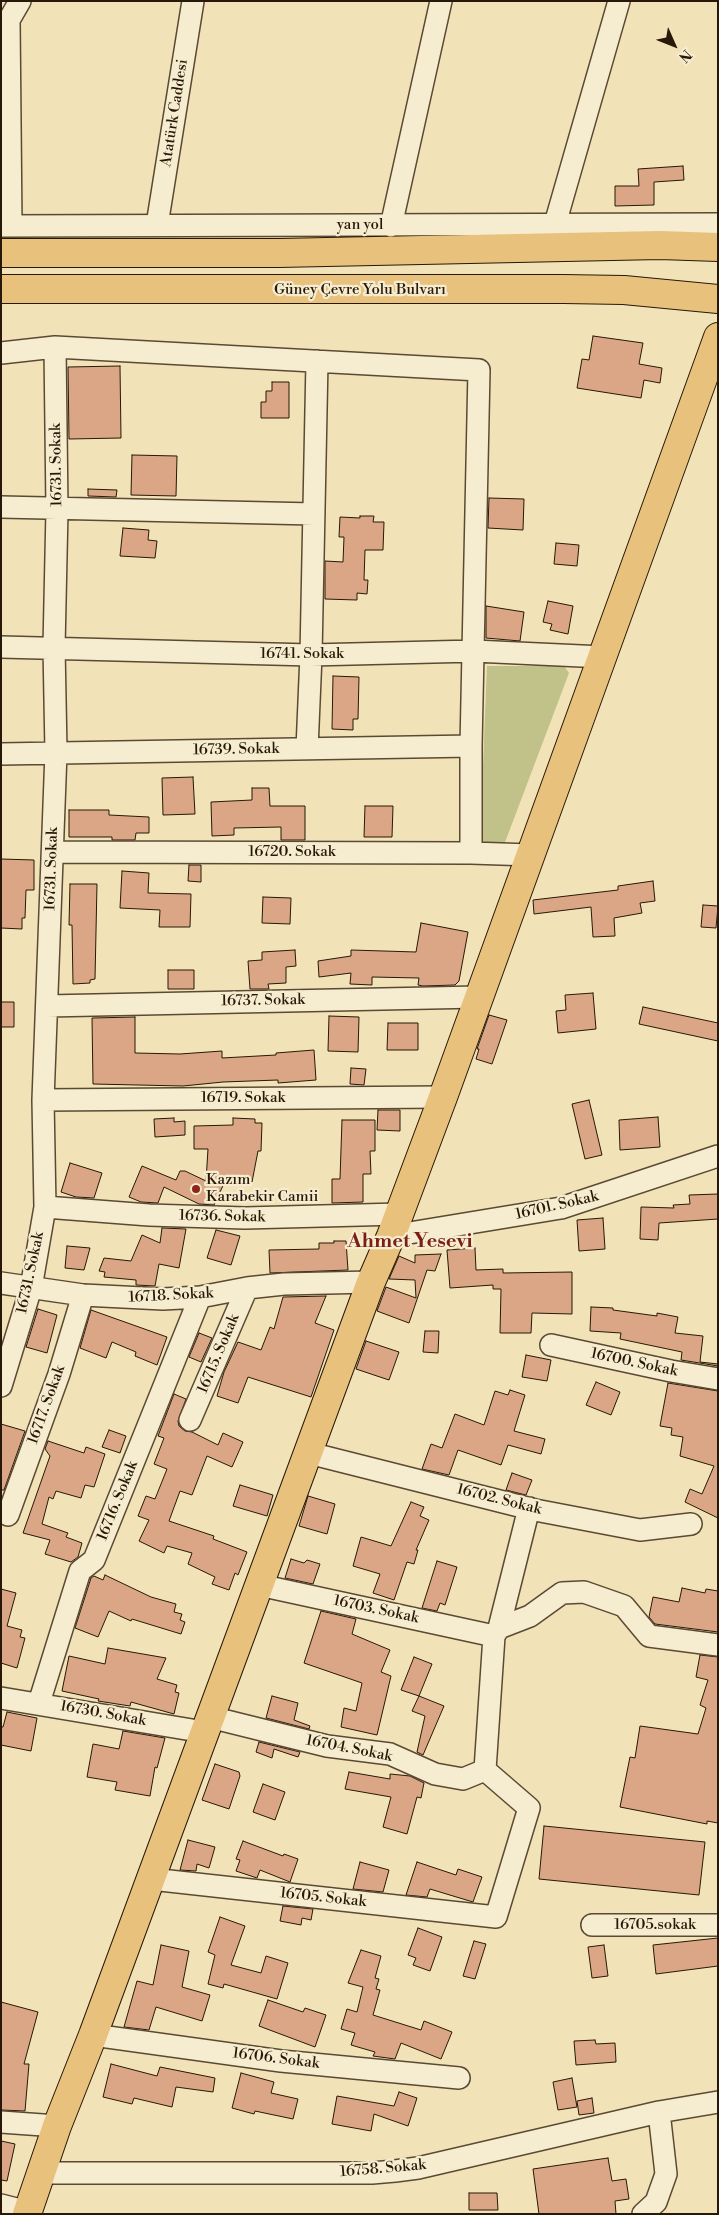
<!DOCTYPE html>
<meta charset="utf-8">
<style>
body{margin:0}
#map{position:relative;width:719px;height:2215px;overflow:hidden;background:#f1e2b7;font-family:"Libre Bodoni",serif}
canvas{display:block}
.frame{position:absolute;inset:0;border:2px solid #271807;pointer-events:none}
.north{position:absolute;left:649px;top:20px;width:50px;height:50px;-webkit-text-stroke:4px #f6ecd0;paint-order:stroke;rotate:134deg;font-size:14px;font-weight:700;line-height:20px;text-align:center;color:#271807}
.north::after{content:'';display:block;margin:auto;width:18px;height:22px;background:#271807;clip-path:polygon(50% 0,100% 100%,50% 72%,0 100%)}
</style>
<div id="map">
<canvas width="719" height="2215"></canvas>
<div class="frame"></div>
<div class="north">N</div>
</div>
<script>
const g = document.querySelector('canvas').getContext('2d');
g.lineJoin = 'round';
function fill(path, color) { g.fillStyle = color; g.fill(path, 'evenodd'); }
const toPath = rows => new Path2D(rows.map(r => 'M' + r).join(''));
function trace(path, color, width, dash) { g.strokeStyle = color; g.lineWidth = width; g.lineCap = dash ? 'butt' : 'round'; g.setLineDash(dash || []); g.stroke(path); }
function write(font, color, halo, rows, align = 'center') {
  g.font = font + ' "Libre Bodoni",serif'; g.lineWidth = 4.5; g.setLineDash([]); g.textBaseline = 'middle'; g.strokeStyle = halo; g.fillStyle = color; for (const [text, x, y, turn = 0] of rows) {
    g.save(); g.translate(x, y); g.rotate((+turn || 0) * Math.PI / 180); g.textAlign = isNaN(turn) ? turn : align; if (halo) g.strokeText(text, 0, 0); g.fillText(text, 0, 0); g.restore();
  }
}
fill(toPath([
 [487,666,564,666,569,673,504,845,480,841]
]), '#c1c18a');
const building = toPath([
 [683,166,684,180,654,182,654,205,615,206,615,186,639,186,638,169,683,166],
 [593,336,643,343,639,364,662,368,660,383,644,380,641,398,577,388,582,359,589,360,593,336],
 [120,366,121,438,69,439,68,367,120,366],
 [272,382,289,382,289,418,261,418,261,402,266,402,266,391,272,391,272,382],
 [132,455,177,456,176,496,131,495,132,455],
 [88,489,117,490,116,497,88,496,88,489],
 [489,498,524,499,523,530,488,528,489,498],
 [360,516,374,516,373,522,384,522,383,550,365,550,364,580,368,580,367,594,357,593,357,600,325,599,325,561,343,562,344,537,339,537,340,517,360,518,360,516],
 [123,528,149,530,148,540,157,541,155,558,120,556,123,528],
 [556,543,579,545,577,566,554,564,556,543],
 [548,601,573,606,568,634,550,630,552,624,543,622,548,601],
 [486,606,524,612,520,641,486,638,486,606],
 [333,676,359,677,358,719,353,719,353,730,332,729,333,676],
 [193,777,195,814,163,815,162,778,193,777],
 [252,788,269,788,270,806,305,806,305,840,281,840,281,827,234,828,234,835,212,836,211,802,252,800,252,788],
 [365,806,393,806,392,837,364,837,365,806],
 [69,810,109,810,109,815,149,817,149,833,136,833,135,840,112,840,112,837,69,837,69,810],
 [1,859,34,860,34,890,26,890,25,918,22,918,22,929,1,928,1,859],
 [189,865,201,865,201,882,188,881,189,865],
 [122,871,149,873,148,893,191,894,190,927,159,927,160,910,120,908,122,871],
 [653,881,655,901,640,903,642,913,614,918,615,936,593,937,591,907,534,914,533,900,618,890,618,886,653,881],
 [70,884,97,884,95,979,90,980,90,983,73,984,72,925,69,925,70,884],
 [263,897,291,898,290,924,262,923,263,897],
 [703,905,718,906,716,928,701,927,703,905],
 [421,923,468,932,459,981,455,985,423,986,418,985,419,978,372,977,372,985,350,984,351,973,319,977,318,961,351,956,351,950,416,952,421,923],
 [295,950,296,966,286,967,286,983,268,984,269,989,250,989,248,961,262,960,262,952,295,950],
 [168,970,194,970,194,989,168,989,168,970],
 [593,993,596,1029,558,1033,556,1011,566,1010,565,995,593,993],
 [1,1002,14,1002,14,1027,1,1027,1,1002],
 [643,1007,718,1023,718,1041,639,1024,643,1007],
 [489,1015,507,1020,492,1064,476,1059,479,1049,477,1049,489,1015],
 [329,1016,359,1017,358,1052,328,1051,329,1016],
 [135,1017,135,1053,180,1054,222,1051,222,1058,276,1055,276,1053,314,1050,316,1080,278,1083,278,1080,223,1082,183,1086,93,1084,92,1018,135,1017],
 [388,1023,418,1023,418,1050,387,1050,388,1023],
 [351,1068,366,1069,364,1085,350,1084,351,1068],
 [589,1100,602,1155,585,1159,572,1104,589,1100],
 [378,1110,400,1110,400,1131,377,1130,378,1110],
 [658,1117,660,1147,620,1150,619,1120,658,1117],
 [174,1118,174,1122,185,1121,185,1135,155,1137,154,1119,174,1118],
 [233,1118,255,1119,255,1123,262,1123,261,1151,258,1151,252,1182,227,1177,214,1205,199,1204,164,1187,158,1203,141,1202,129,1197,142,1166,176,1180,180,1171,185,1171,206,1181,208,1149,194,1149,194,1126,233,1125,233,1118],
 [342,1120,375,1120,375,1151,370,1151,371,1174,363,1174,363,1202,332,1203,332,1179,340,1179,342,1120],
 [70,1163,102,1173,94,1198,76,1197,61,1192,70,1163],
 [718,1194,718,1219,659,1223,658,1240,640,1239,641,1207,674,1208,673,1205,690,1204,689,1195,718,1194],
 [603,1218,605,1249,579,1251,577,1220,603,1218],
 [162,1228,186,1229,179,1268,159,1264,155,1286,136,1285,136,1280,104,1277,105,1272,99,1271,104,1258,131,1261,142,1235,160,1243,162,1228],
 [216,1230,240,1236,231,1265,207,1258,216,1230],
 [334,1241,346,1241,348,1270,270,1273,269,1250,319,1249,319,1243,334,1243,334,1241],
 [67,1246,90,1248,84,1270,65,1268,67,1246],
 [475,1248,476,1270,503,1269,503,1273,572,1272,572,1314,532,1313,531,1333,500,1333,501,1289,493,1289,493,1285,450,1288,447,1250,475,1248],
 [441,1254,435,1271,427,1270,409,1323,377,1311,386,1287,416,1298,415,1280,389,1279,399,1256,415,1263,415,1255,441,1254],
 [326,1296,315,1323,334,1330,311,1397,248,1377,238,1403,217,1396,224,1372,238,1342,261,1350,270,1327,274,1329,283,1297,326,1296],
 [591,1307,613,1308,613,1310,657,1316,657,1313,678,1317,675,1333,703,1336,700,1362,718,1364,718,1366,681,1360,682,1352,620,1339,621,1333,590,1331,591,1307],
 [38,1309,57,1315,47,1353,26,1347,38,1309],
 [91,1310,167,1337,157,1365,135,1356,136,1352,112,1342,106,1358,80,1348,91,1310],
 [425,1331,439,1331,438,1353,423,1352,425,1331],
 [199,1333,212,1338,201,1362,189,1357,199,1333],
 [366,1341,399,1352,389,1380,356,1369,366,1341],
 [526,1355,551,1360,547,1381,522,1377,526,1355],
 [596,1382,620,1392,611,1415,586,1405,596,1382],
 [668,1383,718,1391,718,1518,685,1502,690,1489,702,1494,714,1466,680,1456,683,1437,671,1435,672,1428,660,1426,668,1383],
 [510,1390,525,1395,514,1431,545,1439,541,1454,508,1445,501,1465,458,1450,449,1475,422,1469,431,1444,442,1448,455,1414,484,1425,495,1391,508,1395,510,1390],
 [174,1394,186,1399,178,1421,179,1426,185,1431,192,1432,218,1445,223,1433,243,1442,232,1467,207,1456,192,1495,180,1491,169,1521,214,1536,213,1539,247,1552,238,1575,235,1573,229,1590,212,1584,215,1577,188,1564,192,1553,167,1546,164,1553,139,1541,149,1520,138,1516,146,1496,155,1499,167,1469,154,1464,164,1438,158,1436,174,1394],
 [1,1424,25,1431,4,1490,1,1490,1,1424],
 [109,1430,126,1436,120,1453,102,1447,109,1430],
 [48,1441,84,1453,86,1447,105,1454,94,1487,85,1485,81,1498,56,1491,53,1499,49,1497,42,1524,68,1533,66,1537,82,1543,78,1557,71,1562,45,1554,50,1540,23,1533,50,1456,45,1449,48,1441],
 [512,1473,532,1480,526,1495,506,1490,512,1473],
 [240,1485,273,1495,267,1516,233,1506,240,1485],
 [308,1496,335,1504,327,1534,299,1526,308,1496],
 [411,1502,424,1507,420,1516,429,1520,416,1550,418,1550,414,1564,407,1562,394,1600,373,1593,380,1574,353,1566,361,1537,391,1546,411,1502],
 [291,1559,304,1563,307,1560,320,1564,313,1584,285,1578,291,1559],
 [437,1561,457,1567,445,1605,440,1603,437,1611,422,1608,437,1561],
 [105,1575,151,1597,176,1604,174,1612,182,1614,180,1620,185,1622,181,1634,132,1619,131,1621,109,1611,98,1637,75,1628,91,1578,94,1576,103,1580,105,1575],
 [682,1588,705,1593,706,1589,718,1591,718,1632,655,1624,649,1617,653,1597,679,1602,682,1588],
 [1,1589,16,1593,7,1626,22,1630,20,1637,25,1638,17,1668,1,1663,1,1589],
 [321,1611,356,1619,352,1634,390,1650,381,1672,391,1676,377,1735,341,1727,344,1708,356,1711,362,1683,304,1663,321,1611],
 [108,1648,166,1658,157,1679,177,1685,175,1692,179,1693,174,1714,131,1702,130,1706,98,1701,99,1699,62,1691,69,1656,105,1664,108,1648],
 [700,1655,718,1657,718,1823,707,1821,707,1824,620,1807,630,1757,635,1758,640,1726,698,1734,706,1708,700,1705,708,1680,696,1677,700,1655],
 [414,1657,432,1664,419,1696,444,1706,423,1755,417,1752,425,1716,412,1711,419,1696,401,1690,414,1657],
 [272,1696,298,1703,294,1720,310,1726,309,1729,266,1718,272,1696],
 [7,1712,37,1718,31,1751,1,1745,1,1727,3,1727,7,1712],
 [123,1731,165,1738,157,1768,155,1767,150,1796,115,1790,117,1782,87,1777,93,1744,119,1749,123,1731],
 [259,1742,300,1752,298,1757,274,1749,272,1758,256,1752,259,1742],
 [215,1764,239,1772,240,1776,229,1809,202,1800,215,1764],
 [349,1772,390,1779,390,1774,410,1776,424,1783,421,1798,417,1797,407,1834,383,1827,391,1797,345,1789,349,1772],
 [263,1784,285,1792,275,1820,253,1812,263,1784],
 [544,1826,705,1842,699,1895,539,1879,544,1826],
 [188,1840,215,1847,209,1868,197,1864,196,1871,180,1870,188,1840],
 [243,1841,283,1856,284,1854,298,1859,290,1882,260,1870,257,1878,236,1871,240,1860,236,1859,243,1841],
 [360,1862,389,1870,383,1892,353,1889,360,1862],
 [417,1862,456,1875,458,1869,482,1877,473,1902,430,1889,427,1897,406,1895,417,1862],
 [283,1906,313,1909,311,1920,302,1918,301,1925,280,1921,283,1906],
 [220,1917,245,1926,231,1965,261,1973,266,1956,288,1963,277,1999,224,1984,223,1988,208,1984,215,1955,208,1952,220,1917],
 [418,1928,442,1937,430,1971,413,1965,416,1958,408,1955,418,1928],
 [718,1938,718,1966,656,1974,653,1945,718,1938],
 [474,1941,486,1944,475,1979,463,1976,474,1941],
 [161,1945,189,1951,182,1987,210,1995,202,2021,156,2007,149,2030,124,2027,137,1981,153,1985,161,1945],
 [604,1945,608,1976,592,1978,588,1947,604,1945],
 [361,1950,381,1956,375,1978,379,1979,376,1989,380,1990,373,2015,421,2030,424,2021,452,2032,441,2059,401,2043,395,2059,373,2056,375,2052,351,2045,355,2033,341,2029,347,2009,357,2012,363,1987,348,1983,361,1950],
 [268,2000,303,2012,305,2008,326,2015,315,2047,259,2026,268,2000],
 [1,2002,38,2012,24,2064,29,2064,25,2111,1,2110,1,2002],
 [595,2040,596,2044,615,2043,616,2062,576,2065,574,2041,595,2040],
 [111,2064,157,2076,160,2067,215,2078,213,2092,176,2087,172,2107,134,2098,132,2104,103,2097,111,2064],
 [241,2073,274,2082,271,2093,298,2099,293,2119,255,2111,254,2114,232,2108,241,2073],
 [572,2078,577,2107,558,2110,553,2082,572,2078],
 [399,2092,417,2098,408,2126,374,2114,371,2131,332,2124,337,2096,394,2106,399,2092],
 [592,2098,594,2113,579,2115,577,2101,592,2098],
 [1,2141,15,2144,7,2181,1,2180,1,2141],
 [608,2158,612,2181,626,2179,629,2199,615,2201,616,2214,539,2214,533,2169,608,2158],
 [469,2193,497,2193,498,2210,469,2210,469,2193]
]);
fill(building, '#daa686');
trace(building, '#271807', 1);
const minor = toPath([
 [555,224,619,1],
 [157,225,193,1],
 [1,226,718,224],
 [11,226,9,20,20,1],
 [391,226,441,1],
 [1,353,55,347,479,370,471,746,471,853],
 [1,507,314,514],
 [1,647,311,655,474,651,603,657],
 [307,749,311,655,317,361],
 [1,754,471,746],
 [53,852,471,853,531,855],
 [47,1006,478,997],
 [43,1100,443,1097],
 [45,1207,149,1215,245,1218,399,1214],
 [391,1236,561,1208,718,1156],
 [1,1283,83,1295,163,1299,200,1297,247,1288,284,1284,371,1282],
 [551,1345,671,1371,718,1379],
 [1,1386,31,1288,45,1207,43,1100,56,752,54,647,57,510,55,347],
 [190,1420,247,1288],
 [309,1453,535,1510,640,1530,691,1524],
 [8,1515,59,1374,83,1295],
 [259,1585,494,1636],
 [499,1628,530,1616,562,1593,584,1592,624,1606,649,1636,718,1645],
 [1,1698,204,1732],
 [39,1703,80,1571,94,1560,200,1297],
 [210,1717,327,1746,390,1754,435,1774,463,1779,485,1770],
 [151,1879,496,1917,529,1808,485,1770,494,1636,499,1628,529,1508],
 [592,1925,718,1925],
 [93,2035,281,2061,459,2078],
 [1,2122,57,2126],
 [42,2173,372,2173,395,2171,418,2168,659,2112,718,2102],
 [1,2205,28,2212],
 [643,2214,656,2202,666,2174,659,2112]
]);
const major = toPath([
 [27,2214,57,2126,93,2035,371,1282,391,1236,443,1097,718,337]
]);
const highway = toPath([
 [1,253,279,253,660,245,718,247],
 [1,289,563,289,624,290,718,299]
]);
trace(minor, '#5a4a33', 24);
trace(major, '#271807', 30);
trace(highway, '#271807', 30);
trace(minor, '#f6ecd0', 21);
trace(major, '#e8c17c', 28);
trace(highway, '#e8c17c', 28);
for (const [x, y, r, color] of [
 [196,1189,5,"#8f2418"]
]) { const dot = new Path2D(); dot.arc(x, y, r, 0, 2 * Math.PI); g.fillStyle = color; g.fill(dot); trace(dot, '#f6ecd0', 2); }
write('15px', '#271807', '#f6ecd0', [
 ["Atatürk Caddesi",175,113,-81],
 ["yan yol",360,225],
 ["Güney Çevre Yolu Bulvarı",360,290],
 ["16731. Sokak",57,465,-91],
 ["16741. Sokak",302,654],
 ["16739. Sokak",236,750,-1],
 ["16720. Sokak",292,852],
 ["16731. Sokak",52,869,-88],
 ["16737. Sokak",263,1001,-1],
 ["16719. Sokak",243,1098],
 ["16701. Sokak",557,1206,-13],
 ["16736. Sokak",222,1217,1],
 ["16731. Sokak",31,1273,-78],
 ["16718. Sokak",171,1296,-3],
 ["16715. Sokak",219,1354,-67],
 ["16700. Sokak",634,1363,12],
 ["16717. Sokak",47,1405,-70],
 ["16702. Sokak",499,1500,14],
 ["16716. Sokak",118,1501,-68],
 ["16703. Sokak",376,1610,12],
 ["16730. Sokak",103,1714,10],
 ["16704. Sokak",349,1749,11],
 ["16705. Sokak",323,1898,6],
 ["16705.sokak",655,1925],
 ["16706. Sokak",276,2059,7],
 ["16758. Sokak",383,2169,-5]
]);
write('15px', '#271807', '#f6ecd0', [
 ["Kazım",206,1180],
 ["Karabekir Camii",206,1197]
], 'left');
write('bold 20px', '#7a1f14', '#f6ecd0', [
 ["Ahmet Yesevi",410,1242]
]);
</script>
